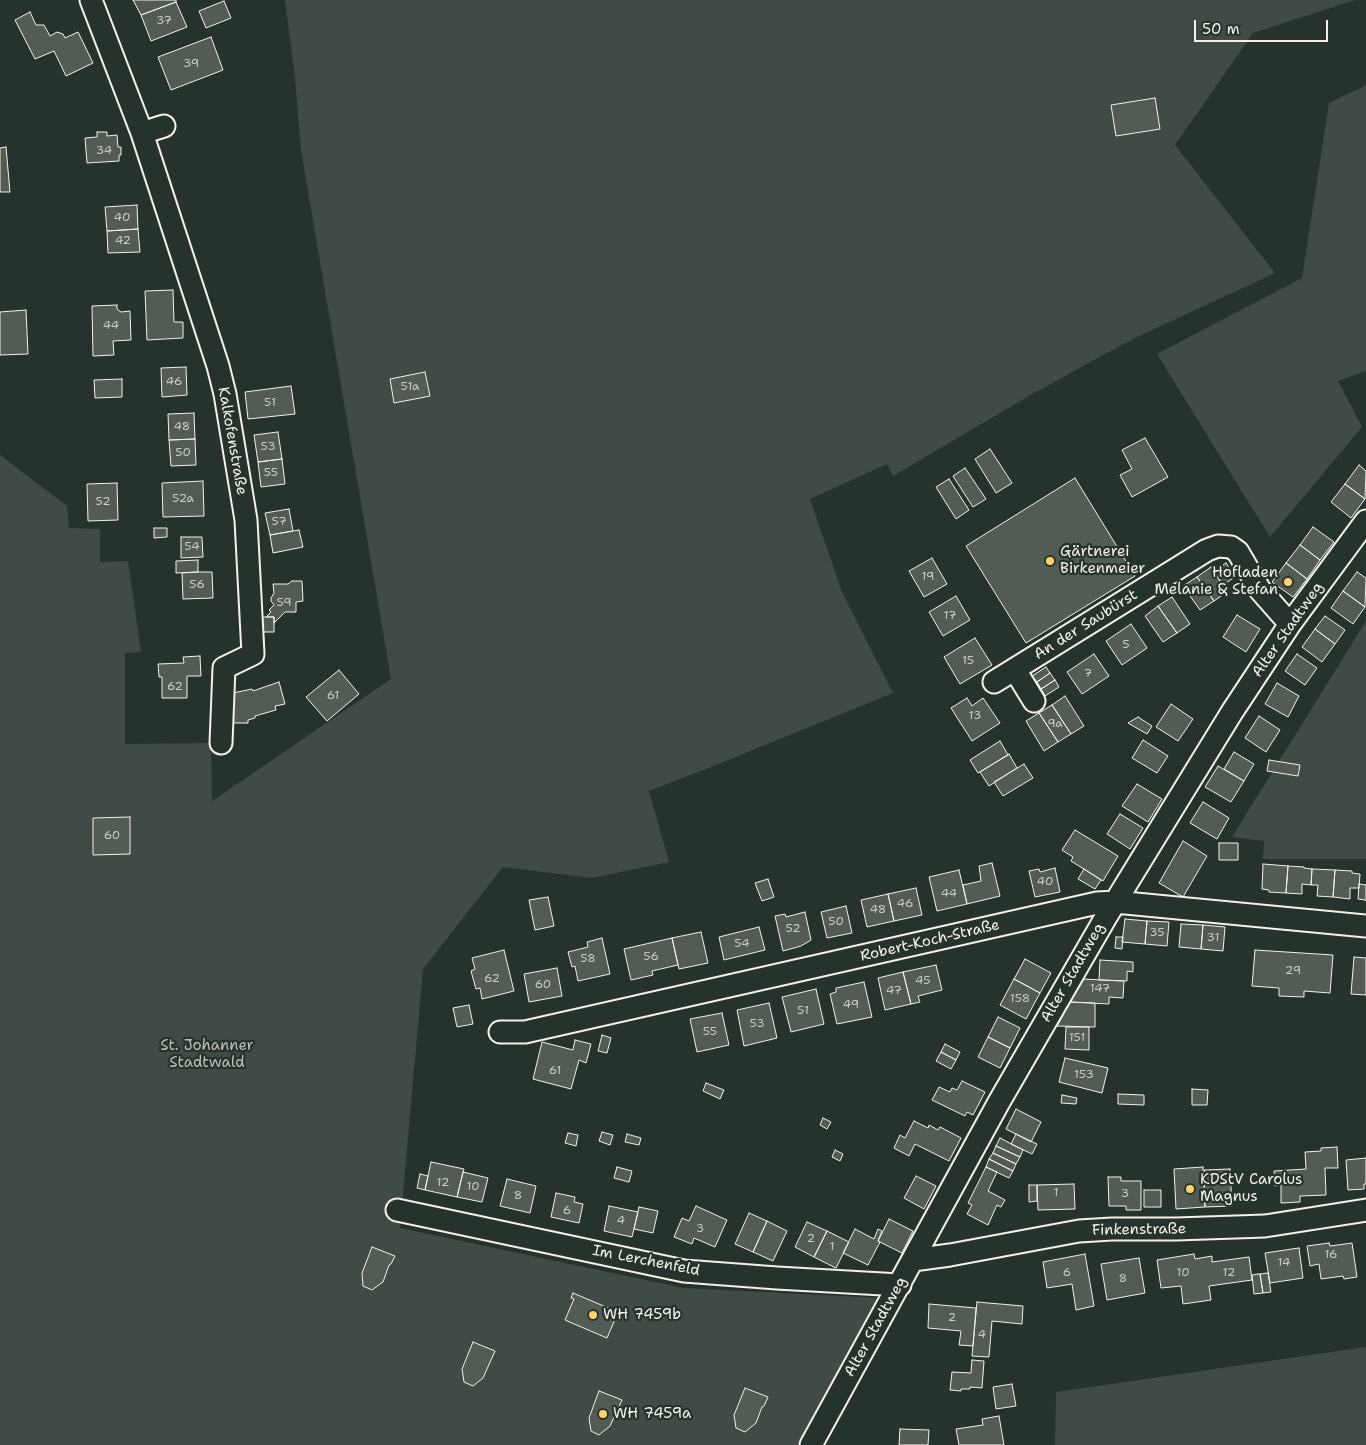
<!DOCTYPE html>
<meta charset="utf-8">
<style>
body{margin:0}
#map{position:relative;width:1366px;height:1445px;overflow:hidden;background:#26332d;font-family:"Shantell Sans",sans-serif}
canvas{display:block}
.scale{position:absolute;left:1194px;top:20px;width:134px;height:22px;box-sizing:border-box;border:2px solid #f4f1e8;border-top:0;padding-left:6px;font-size:15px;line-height:18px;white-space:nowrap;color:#f4f1e8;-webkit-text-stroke:4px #26332d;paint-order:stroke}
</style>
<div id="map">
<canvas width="1366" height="1445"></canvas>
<div class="scale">50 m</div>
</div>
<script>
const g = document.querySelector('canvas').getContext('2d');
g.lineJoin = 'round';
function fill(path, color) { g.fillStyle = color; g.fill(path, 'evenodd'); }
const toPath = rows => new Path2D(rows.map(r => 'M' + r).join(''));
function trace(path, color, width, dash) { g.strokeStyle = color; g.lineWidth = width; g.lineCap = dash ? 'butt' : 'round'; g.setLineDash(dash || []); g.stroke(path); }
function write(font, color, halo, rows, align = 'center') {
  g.font = font + ' "Shantell Sans",sans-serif'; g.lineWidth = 4.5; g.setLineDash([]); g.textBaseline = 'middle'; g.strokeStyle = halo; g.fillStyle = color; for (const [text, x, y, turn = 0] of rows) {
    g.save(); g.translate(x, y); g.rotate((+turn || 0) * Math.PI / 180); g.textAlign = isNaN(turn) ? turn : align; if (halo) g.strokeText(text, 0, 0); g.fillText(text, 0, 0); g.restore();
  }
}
fill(toPath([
 [285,0,1355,0,1253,33,1175,145,1275,273,1137,337,1107,353,1034,393,893,476,887,464,810,499,842,592,893,693,711,767,649,791,669,862,592,878,503,867,423,969,400,1228,684,1288,879,1298,802,1445,0,1445,0,455,67,506,69,528,100,529,100,562,128,561,141,652,125,653,125,744,211,743,212,801,391,679,301,150,295,78],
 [1366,85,1366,371,1338,381,1362,427,1270,537,1157,354,1302,278,1329,103],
 [1366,621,1366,859,1263,859,1264,841,1232,837],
 [1366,1347,1366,1445,1055,1445,1056,1392]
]), '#414b45');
const building = toPath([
 [133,0,176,0,176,2,141,15,133,0],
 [224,1,231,18,206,28,199,11,224,1],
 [176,2,187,27,151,41,141,15,176,2],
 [30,12,36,25,44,25,50,36,57,32,63,34,65,38,78,32,93,63,66,76,54,51,35,59,15,20,30,12],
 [211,37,223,70,171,90,158,57,211,37],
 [1155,98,1160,129,1116,136,1111,105,1155,98],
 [97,132,107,132,107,136,117,135,118,147,121,147,121,155,119,155,119,161,87,163,85,138,97,137,97,132],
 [6,147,10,192,0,192,0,148,6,147],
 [137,205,138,229,107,231,105,207,137,205],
 [138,229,140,252,108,253,107,231,138,229],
 [173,290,174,322,183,322,183,338,147,340,145,291,173,290],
 [117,305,117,309,121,312,130,311,131,340,113,341,114,355,93,356,92,306,117,305],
 [26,310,28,354,0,355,0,312,26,310],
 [186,367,187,395,162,397,161,368,186,367],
 [425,372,430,396,394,403,390,379,425,372],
 [122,379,122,397,95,398,94,380,122,379],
 [291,386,295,414,248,419,245,392,291,386],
 [194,413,195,439,169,440,168,414,194,413],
 [278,432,282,459,258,462,254,435,278,432],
 [1145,438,1168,477,1132,497,1120,475,1132,469,1122,450,1145,438],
 [195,439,196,465,171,466,169,440,195,439],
 [990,449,1012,483,996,493,975,459,990,449],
 [282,459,285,484,261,487,258,462,282,459],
 [1359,465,1366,471,1365,499,1345,484,1359,465],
 [965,468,986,499,973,507,953,476,965,468],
 [1075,478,1135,576,1026,643,966,546,1075,478],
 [949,479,969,510,956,519,936,487,949,479],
 [203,481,204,516,163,517,162,483,203,481],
 [117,483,118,520,88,521,87,484,117,483],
 [1345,484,1365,499,1351,518,1331,502,1345,484],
 [289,509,293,531,270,535,265,513,289,509],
 [1313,527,1334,542,1320,560,1300,545,1313,527],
 [154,528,167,528,167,537,154,538,154,528],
 [299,530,303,547,273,553,270,535,299,530],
 [181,537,202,537,203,557,181,558,181,537],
 [1300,545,1320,560,1307,579,1286,563,1300,545],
 [932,558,947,584,924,597,909,571,932,558],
 [198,560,198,572,176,573,176,561,198,560],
 [1226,563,1235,577,1223,585,1214,571,1226,563],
 [1286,563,1307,579,1293,597,1272,582,1286,563],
 [1211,567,1227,592,1214,601,1197,577,1211,567],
 [198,572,212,572,213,598,183,599,182,573,198,572],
 [1357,572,1366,578,1365,607,1343,591,1357,572],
 [1197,577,1214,601,1200,610,1183,586,1197,577],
 [292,581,302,581,303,601,296,602,296,612,285,612,274,623,274,617,266,617,271,612,269,610,274,605,271,601,271,598,274,593,273,584,288,584,292,581],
 [1343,591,1365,607,1353,624,1331,608,1343,591],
 [956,596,970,620,943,636,929,612,956,596],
 [1172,597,1190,624,1177,633,1158,606,1172,597],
 [1158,606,1177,633,1163,642,1145,616,1158,606],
 [1237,615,1260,629,1246,652,1223,637,1237,615],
 [1325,616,1345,630,1335,644,1315,629,1325,616],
 [259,617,274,617,274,632,260,632,259,617],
 [1131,624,1147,648,1122,665,1106,641,1131,624],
 [1315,629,1335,644,1322,662,1302,647,1315,629],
 [975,638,992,665,960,684,944,657,975,638],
 [1094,654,1109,676,1082,694,1067,672,1094,654],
 [1297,654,1317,668,1305,685,1285,671,1297,654],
 [200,656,201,676,187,676,187,698,162,698,162,677,159,677,158,664,184,663,183,657,200,656],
 [1046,667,1050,673,1037,682,1032,676,1046,667],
 [339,670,359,694,327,721,306,697,339,670],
 [1050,673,1055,680,1041,689,1037,682,1050,673],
 [1055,680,1059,687,1045,696,1041,689,1055,680],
 [279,682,285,704,275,706,276,710,255,716,255,718,248,720,248,723,233,723,233,693,252,689,253,691,279,682],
 [1277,683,1299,696,1288,717,1265,704,1277,683],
 [1065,696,1084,726,1071,734,1052,705,1065,696],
 [967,698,972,706,983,698,1000,723,972,741,951,708,967,698],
 [1171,704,1193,719,1178,741,1156,727,1171,704],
 [1052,705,1071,734,1058,742,1039,713,1052,705],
 [1039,713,1058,742,1044,751,1026,721,1039,713],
 [1259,716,1280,730,1266,752,1245,738,1259,716],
 [1138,717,1152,726,1147,734,1128,723,1138,717],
 [1143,740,1168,756,1157,773,1132,758,1143,740],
 [1000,741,1008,755,978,773,970,760,1000,741],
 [1234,752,1254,764,1244,781,1224,769,1234,752],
 [1009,754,1017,768,989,786,980,772,1009,754],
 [1269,760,1300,765,1298,776,1267,771,1269,760],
 [1024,764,1033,778,1003,796,994,782,1024,764],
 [1218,766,1244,781,1231,802,1205,787,1218,766],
 [1137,784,1162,799,1148,822,1122,806,1137,784],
 [1203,802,1229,818,1217,839,1190,823,1203,802],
 [1120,814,1143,828,1130,849,1107,834,1120,814],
 [130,817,130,854,93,855,93,818,130,817],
 [1075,830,1118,856,1103,881,1071,861,1073,857,1062,850,1075,830],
 [1183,841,1207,856,1183,897,1159,883,1183,841],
 [1219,843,1238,843,1238,860,1219,860,1219,843],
 [992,863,1000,896,967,904,963,885,981,881,979,866,992,863],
 [1263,864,1288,866,1286,893,1269,892,1269,890,1262,889,1263,864],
 [1288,866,1304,867,1304,868,1312,869,1311,885,1302,884,1302,894,1286,893,1288,866],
 [1055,868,1060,892,1035,897,1029,871,1039,869,1040,872,1055,868],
 [1084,869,1101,880,1095,889,1078,879,1084,869],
 [1312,869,1335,870,1333,897,1317,896,1318,885,1311,885,1312,869],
 [959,870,967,904,937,911,929,877,959,870],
 [1335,870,1352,871,1352,873,1360,874,1359,888,1350,888,1350,899,1333,897,1335,870],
 [768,879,774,897,762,901,755,883,768,879],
 [1359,884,1366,885,1366,901,1365,900,1358,899,1359,884],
 [916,888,922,915,894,921,888,894,916,888],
 [888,894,894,921,867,927,861,900,888,894],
 [548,897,554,926,535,930,529,900,548,897],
 [846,906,852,933,827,938,821,912,846,906],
 [805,912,811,940,801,946,783,951,775,916,785,914,786,917,805,912],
 [1125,919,1147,921,1145,944,1122,942,1125,919],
 [1147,921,1169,922,1167,946,1145,944,1147,921],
 [1181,924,1203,925,1201,949,1179,947,1181,924],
 [1203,925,1225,927,1223,951,1201,949,1203,925],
 [759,927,765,950,724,960,719,937,759,927],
 [701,932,708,963,679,969,672,938,701,932],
 [1116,937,1123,937,1122,949,1115,948,1116,937],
 [602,938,610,974,578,981,575,966,572,967,568,952,588,947,587,942,602,938],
 [672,938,678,965,652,971,653,975,631,980,624,949,672,938],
 [504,950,514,991,482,999,480,988,476,989,471,971,475,969,472,958,504,950],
 [1255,950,1333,955,1330,993,1304,991,1304,997,1279,996,1279,988,1252,986,1255,950],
 [1354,957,1366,958,1366,995,1351,994,1354,957],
 [1025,959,1051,973,1040,993,1014,979,1025,959],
 [1100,960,1133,962,1133,972,1127,971,1127,981,1099,980,1100,960],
 [936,965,942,990,918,996,920,1002,911,1004,903,972,936,965],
 [557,968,562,996,529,1002,524,974,557,968],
 [903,972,911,1004,885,1010,878,978,903,972],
 [1014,979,1040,993,1026,1019,1000,1005,1014,979],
 [1082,979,1124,981,1123,998,1109,997,1109,1004,1070,1002,1082,979],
 [864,982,872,1017,837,1024,830,994,836,992,836,988,864,982],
 [816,989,824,1024,791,1032,782,997,816,989],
 [1070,1002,1095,1003,1095,1027,1057,1026,1070,1002],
 [769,1003,777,1038,744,1046,737,1010,769,1003],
 [469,1005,473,1024,457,1027,453,1008,469,1005],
 [722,1013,729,1045,697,1052,690,1019,722,1013],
 [998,1017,1020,1028,1010,1048,988,1037,998,1017],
 [1066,1027,1089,1027,1089,1050,1065,1049,1066,1027],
 [602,1035,611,1038,607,1053,598,1051,602,1035],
 [988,1037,1010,1048,1000,1068,978,1057,988,1037],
 [575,1040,591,1044,586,1063,579,1060,571,1089,533,1079,542,1042,573,1050,575,1040],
 [945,1044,960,1052,956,1060,941,1052,945,1044],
 [941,1052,956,1060,951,1069,936,1061,941,1052],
 [1065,1058,1108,1068,1102,1093,1059,1082,1065,1058],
 [962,1081,985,1092,973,1115,967,1112,965,1116,932,1100,939,1087,950,1092,952,1088,957,1090,962,1081],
 [706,1083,724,1090,720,1099,703,1091,706,1083],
 [1192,1089,1208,1090,1207,1105,1192,1105,1192,1089],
 [1118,1094,1144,1095,1144,1105,1118,1104,1118,1094],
 [1062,1095,1077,1098,1076,1104,1061,1103,1062,1095],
 [1016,1109,1041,1122,1031,1142,1006,1129,1016,1109],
 [823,1118,831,1122,827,1129,820,1125,823,1118],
 [914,1121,928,1128,929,1125,938,1130,940,1127,961,1138,949,1161,915,1144,909,1156,894,1148,900,1135,905,1138,914,1121],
 [602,1132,613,1135,610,1145,599,1141,602,1132],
 [568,1133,578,1135,576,1146,565,1143,568,1133],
 [627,1134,641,1138,639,1145,625,1142,627,1134],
 [1016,1134,1037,1144,1032,1154,1011,1144,1016,1134],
 [1000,1138,1023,1150,1020,1157,996,1146,1000,1138],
 [996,1146,1020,1157,1016,1164,993,1153,996,1146],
 [1337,1147,1338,1168,1325,1168,1326,1195,1300,1196,1300,1202,1281,1203,1281,1185,1275,1186,1274,1171,1306,1169,1305,1152,1321,1151,1321,1148,1337,1147],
 [835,1150,843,1154,840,1161,832,1157,835,1150],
 [993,1153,1016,1164,1013,1171,989,1159,993,1153],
 [1366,1158,1366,1184,1364,1184,1364,1189,1348,1190,1346,1160,1366,1158],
 [989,1159,1013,1171,1009,1178,986,1167,989,1159],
 [431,1162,464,1169,457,1197,425,1190,431,1162],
 [617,1167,632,1171,629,1182,614,1178,617,1167],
 [986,1167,997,1172,988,1191,1005,1200,1001,1207,997,1205,988,1225,967,1214,972,1205,968,1203,986,1167],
 [1203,1167,1205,1207,1176,1209,1174,1169,1203,1167],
 [1230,1169,1232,1206,1205,1207,1204,1170,1230,1169],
 [463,1172,488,1178,482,1202,457,1197,463,1172],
 [420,1174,428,1176,425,1190,417,1188,420,1174],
 [916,1176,936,1186,924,1209,904,1198,916,1176],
 [1108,1177,1121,1177,1121,1181,1141,1181,1141,1210,1126,1210,1126,1206,1109,1206,1108,1177],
 [507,1179,536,1186,530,1213,500,1206,507,1179],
 [1074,1184,1075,1209,1038,1210,1037,1185,1074,1184],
 [1029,1185,1037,1185,1037,1201,1029,1202,1029,1185],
 [1144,1190,1161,1190,1161,1207,1144,1207,1144,1190],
 [556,1193,575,1197,574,1202,583,1204,579,1223,551,1217,556,1193],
 [609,1206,638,1212,632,1237,604,1231,609,1206],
 [696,1206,727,1220,715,1247,694,1238,692,1244,674,1237,682,1218,689,1221,696,1206],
 [639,1207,658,1211,653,1233,634,1229,639,1207],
 [749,1213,767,1221,753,1252,735,1244,749,1213],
 [889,1219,913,1231,902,1253,878,1241,889,1219],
 [767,1221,787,1231,773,1261,753,1252,767,1221],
 [807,1222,827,1231,814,1257,795,1247,807,1222],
 [855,1229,874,1239,878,1229,882,1231,878,1241,880,1242,868,1265,843,1253,855,1229],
 [827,1231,849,1242,836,1268,814,1257,827,1231],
 [1329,1243,1330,1246,1352,1243,1357,1277,1344,1279,1343,1276,1321,1279,1319,1264,1310,1266,1307,1246,1329,1243],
 [372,1247,395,1256,391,1264,389,1265,383,1282,372,1290,363,1286,362,1273,372,1247],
 [1299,1248,1303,1278,1270,1283,1265,1253,1299,1248],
 [1085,1254,1094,1306,1076,1310,1072,1284,1047,1288,1043,1262,1085,1254],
 [1194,1254,1195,1259,1212,1256,1212,1262,1249,1257,1252,1280,1209,1286,1211,1300,1183,1304,1181,1286,1161,1288,1157,1260,1194,1254],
 [1139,1258,1145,1293,1107,1300,1101,1264,1139,1258],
 [1268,1273,1271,1292,1263,1293,1260,1274,1268,1273],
 [1258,1274,1260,1274,1263,1293,1254,1294,1252,1275,1258,1274],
 [573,1293,620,1313,618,1318,616,1317,607,1338,565,1320,574,1299,571,1298,573,1293],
 [977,1302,1023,1306,1022,1324,992,1321,989,1357,972,1356,977,1302],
 [929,1304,976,1308,973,1346,959,1345,961,1331,928,1328,929,1304],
 [473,1342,495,1351,483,1378,473,1386,464,1382,462,1369,473,1342],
 [972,1360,984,1361,982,1388,970,1387,970,1389,961,1389,961,1391,950,1390,952,1372,971,1373,972,1360],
 [1012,1384,1016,1406,996,1409,993,1387,1012,1384],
 [745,1388,768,1397,764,1406,762,1407,756,1423,745,1432,736,1428,734,1415,745,1388],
 [599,1391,622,1400,610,1426,599,1435,591,1431,589,1418,599,1391],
 [999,1416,1004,1445,959,1445,956,1429,983,1425,982,1419,999,1416],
 [900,1429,929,1430,928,1445,899,1445,900,1429]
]);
fill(building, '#525c55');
trace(building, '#f4f1e8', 1);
const minor = toPath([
 [91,0,142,133,218,366,225,394,246,520,253,654,224,668,221,743],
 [142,133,164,126],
 [1015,670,1034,701],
 [994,682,1207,550,1218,546,1231,547,1238,552,1260,590,1290,624],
 [500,1032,525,1032,1097,903,1115,902,1366,926],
 [397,1210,684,1271,777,1278,900,1285],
 [913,1260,950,1255,1079,1231,1112,1229,1176,1229,1265,1226,1366,1210],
 [811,1445,999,1102,1106,917,1232,712,1290,624,1366,521]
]);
trace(minor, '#f4f1e8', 25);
trace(minor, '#26332d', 21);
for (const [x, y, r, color] of [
 [1050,561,5,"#ffd166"],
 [1288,582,5,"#ffd166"],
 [1190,1189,5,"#ffd166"],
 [593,1315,5,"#ffd166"],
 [603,1414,5,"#ffd166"]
]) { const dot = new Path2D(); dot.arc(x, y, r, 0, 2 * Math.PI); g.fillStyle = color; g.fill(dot); trace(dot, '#26332d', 2); }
write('12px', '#ccccc3', null, [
 ["37",164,21],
 ["39",191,64],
 ["34",104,151],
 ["40",122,218],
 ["42",123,241],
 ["44",111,326],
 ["46",174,382],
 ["51a",410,387],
 ["51",270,403],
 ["48",182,427],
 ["53",268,447],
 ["50",183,453],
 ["55",271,473],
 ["52a",183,499],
 ["52",103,502],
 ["57",279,522],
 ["54",192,547],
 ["19",928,577],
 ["56",197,585],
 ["59",284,603],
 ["17",950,616],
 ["5",1126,645],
 ["15",968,661],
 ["7",1088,674],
 ["62",175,687],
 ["61",333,696],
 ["13",975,716],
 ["9a",1055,724],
 ["60",112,836],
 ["40",1045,882],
 ["44",949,894],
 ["46",905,904],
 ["48",878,910],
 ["50",836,922],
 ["52",793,929],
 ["35",1157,933],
 ["31",1213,938],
 ["54",742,944],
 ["56",651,957],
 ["58",588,959],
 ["29",1293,971],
 ["62",492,979],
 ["45",923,981],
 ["60",543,985],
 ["147",1100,989],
 ["47",894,991],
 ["158",1020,999],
 ["49",851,1005],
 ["51",803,1011],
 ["53",757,1024],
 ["55",710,1032],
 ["151",1077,1038],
 ["61",555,1071],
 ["153",1084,1075],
 ["12",443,1183],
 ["10",473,1187],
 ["1",1056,1193],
 ["3",1125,1194],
 ["8",518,1196],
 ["6",567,1211],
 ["4",621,1221],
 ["3",700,1229],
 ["2",811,1239],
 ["1",832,1247],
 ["16",1331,1255],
 ["14",1284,1263],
 ["6",1067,1273],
 ["10",1183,1273],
 ["12",1229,1273],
 ["8",1123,1279],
 ["2",952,1318],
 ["4",982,1335]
]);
write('15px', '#f4f1e8', '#26332d', [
 ["Kalkofenstraße",232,441,80],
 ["An der Saubürst",1086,625,-32],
 ["Alter Stadtweg",1288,630,-55],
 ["Robert-Koch-Straße",930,941,-13],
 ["Alter Stadtweg",1073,973,-60],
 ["Finkenstraße",1139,1230,-1],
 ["Im Lerchenfeld",646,1261,11],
 ["Alter Stadtweg",876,1327,-61]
]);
write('15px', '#f4f1e8', '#26332d', [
 ["Gärtnerei",1060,552],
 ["Birkenmeier",1060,569],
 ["Hofladen",1278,573,"right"],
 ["Melanie & Stefan",1278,590,"right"],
 ["KDStV Carolus",1200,1180],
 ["Magnus",1200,1197],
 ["WH 7459b",603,1315],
 ["WH 7459a",613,1414]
], 'left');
write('15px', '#bebfb7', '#26332d', [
 ["St. Johanner",207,1046],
 ["Stadtwald",207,1063]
]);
</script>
